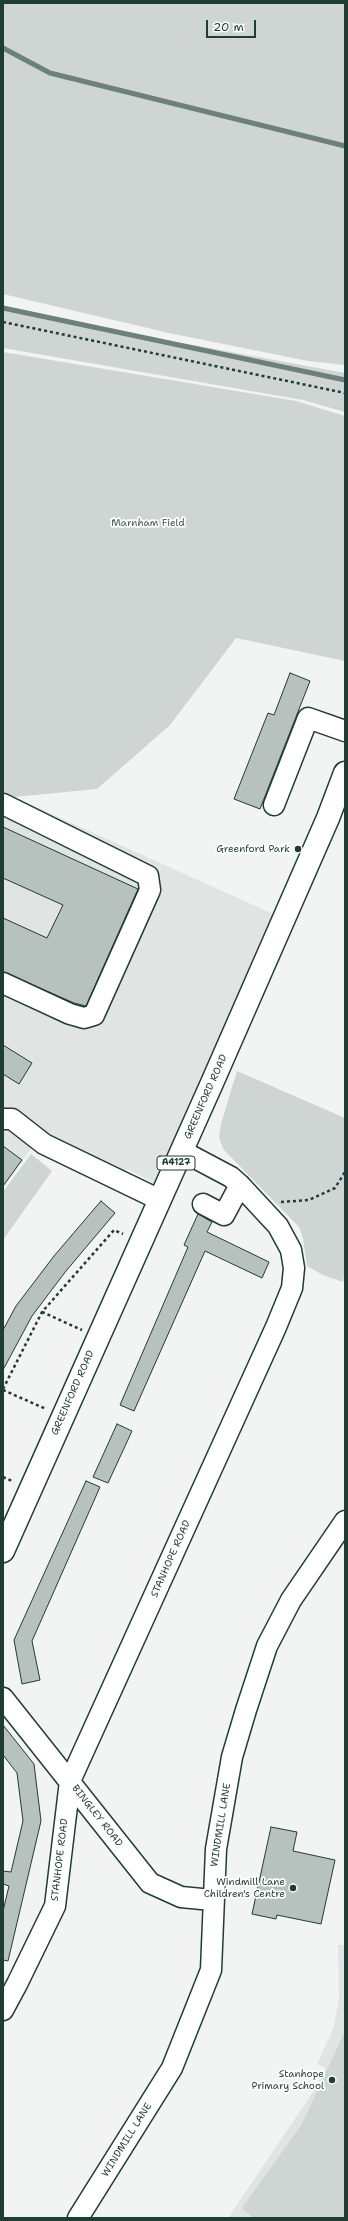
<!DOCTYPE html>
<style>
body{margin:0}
#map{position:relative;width:348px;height:2221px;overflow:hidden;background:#f2f3f3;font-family:"Shantell Sans",sans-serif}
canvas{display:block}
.frame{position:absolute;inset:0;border:4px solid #1f3d34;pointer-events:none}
.scale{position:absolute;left:206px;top:20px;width:50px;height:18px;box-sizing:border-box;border:2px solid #1f3d34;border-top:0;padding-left:5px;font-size:12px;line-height:14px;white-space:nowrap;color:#1f3d34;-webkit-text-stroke:3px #fff;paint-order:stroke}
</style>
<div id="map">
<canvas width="348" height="2221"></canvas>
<div class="frame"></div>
<div class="scale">20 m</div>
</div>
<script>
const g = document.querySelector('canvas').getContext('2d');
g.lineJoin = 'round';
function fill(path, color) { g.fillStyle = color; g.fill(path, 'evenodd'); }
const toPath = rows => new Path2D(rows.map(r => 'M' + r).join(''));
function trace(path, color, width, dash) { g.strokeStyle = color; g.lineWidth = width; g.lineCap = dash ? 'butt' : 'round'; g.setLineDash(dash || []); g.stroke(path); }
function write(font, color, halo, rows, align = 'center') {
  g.font = font + ' "Shantell Sans",sans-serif'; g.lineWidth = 3.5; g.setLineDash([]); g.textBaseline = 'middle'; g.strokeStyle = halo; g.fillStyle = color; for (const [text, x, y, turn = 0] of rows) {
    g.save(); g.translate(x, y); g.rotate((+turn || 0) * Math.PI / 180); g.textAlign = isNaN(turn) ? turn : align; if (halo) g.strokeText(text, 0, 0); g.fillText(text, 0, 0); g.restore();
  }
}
fill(toPath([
 [3,792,282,918,165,1188,127,1169,115,1191,32,1147,3,1188],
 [338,1945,345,1945,345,2218,228,2218,313,2092,326,2068,317,2064,334,2027,339,1997]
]), '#e0e4e3');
fill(toPath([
 [3,3,345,3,345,365,308,361,169,333,3,294],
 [3,310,345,373,345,412,303,400,3,348],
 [3,352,296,401,345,416,345,661,236,638,170,725,97,789,14,797,3,792],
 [237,1071,345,1118,345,1269,343,1282,323,1275,307,1266,303,1238,299,1227,224,1150,219,1138,221,1124],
 [31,1154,52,1171,3,1240,3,1192],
 [345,2031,345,2218,253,2218,242,2208,302,2124]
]), '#ced5d3');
trace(toPath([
 [3,48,50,73,345,146],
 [3,308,345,380]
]), '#6d807b', 5);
const building = toPath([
 [290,673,310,681,260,809,234,799,268,713,274,715,290,673],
 [3,827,138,889,86,1006,74,1003,3,972,3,918,47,938,63,905,3,878,3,827],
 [3,1045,32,1063,19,1084,3,1074,3,1045],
 [3,1146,22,1160,3,1186,3,1146],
 [101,1201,115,1213,66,1271,32,1316,3,1370,3,1330,16,1306,54,1256,101,1201],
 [198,1214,212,1222,207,1232,269,1262,262,1278,205,1251,134,1411,120,1405,188,1247,184,1245,198,1214],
 [117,1424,132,1431,108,1483,93,1477,117,1424],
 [86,1481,100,1487,32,1641,40,1680,22,1684,14,1640,86,1481],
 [3,1725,34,1764,41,1821,8,1961,3,1960,3,1911,9,1886,3,1884,3,1871,11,1872,23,1821,17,1773,3,1755,3,1725],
 [271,1827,297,1832,293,1851,335,1860,321,1924,277,1915,276,1919,252,1914,271,1827]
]);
fill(building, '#b7c1bd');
trace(building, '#1f3d34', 1);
const minor = toPath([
 [3,804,148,876,150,890,94,1015,84,1018,70,1014,3,983],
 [274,805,308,718,345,731],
 [3,1119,12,1119,44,1144,160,1200],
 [203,1204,224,1215,240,1185],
 [3,1698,150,1883,181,1897,212,1900],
 [3,2010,17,1984,55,1906,70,1781,276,1327,292,1288,294,1268,291,1250,278,1226,240,1185,231,1177,182,1151],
 [78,2218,172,2068,211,1970,216,1849,232,1757,246,1710,267,1646,291,1600,345,1521]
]);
const major = toPath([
 [3,1551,212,1083,328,818,345,773]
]);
trace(minor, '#1f3d34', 23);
trace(major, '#1f3d34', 25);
trace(toPath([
 [3,322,345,393],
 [281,1202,309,1200,335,1188,345,1172],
 [42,1312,82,1330],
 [3,1389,42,1312,114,1230,123,1234],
 [3,1390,46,1409],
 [3,1477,14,1482]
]), '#1f3d34', 2.5, [3, 3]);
trace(minor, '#fff', 20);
trace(major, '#fff', 22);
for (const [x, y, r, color] of [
 [298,849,4,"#1f3d34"],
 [293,1888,4,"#1f3d34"],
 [332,2080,4,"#1f3d34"]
]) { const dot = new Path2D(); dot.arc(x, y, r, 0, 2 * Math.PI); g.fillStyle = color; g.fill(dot); trace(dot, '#fff', 1.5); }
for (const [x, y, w] of [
 [176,1163,38]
]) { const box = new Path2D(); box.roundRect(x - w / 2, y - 7, w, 14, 3); g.fillStyle = '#fff'; g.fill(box); trace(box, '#1f3d34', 1); }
write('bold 9px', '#1f3d34', null, [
 ["A4127",176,1163]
]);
write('10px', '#425b54', '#fff', [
 ["Marnham Field",148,523]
]);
write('10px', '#1f3d34', '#fff', [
 ["Greenford Park",290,849],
 ["Windmill Lane",285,1882],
 ["Children's Centre",285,1894],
 ["Stanhope",324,2074],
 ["Primary School",324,2086]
], 'right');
write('10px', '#1f3d34', '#fff', [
 ["GREENFORD ROAD",206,1097,-66],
 ["GREENFORD ROAD",73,1393,-66],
 ["STANHOPE ROAD",171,1559,-66],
 ["BINGLEY ROAD",97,1816,52],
 ["WINDMILL LANE",221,1825,-81],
 ["STANHOPE ROAD",60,1860,-83],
 ["WINDMILL LANE",127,2140,-58]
]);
</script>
